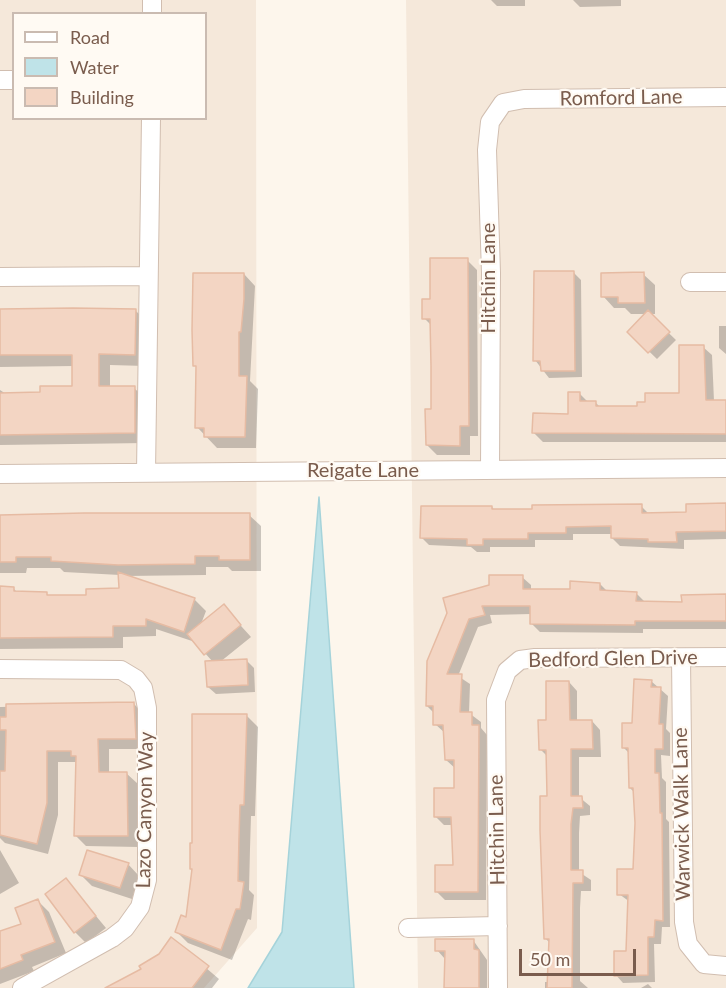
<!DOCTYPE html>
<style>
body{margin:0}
#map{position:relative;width:726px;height:988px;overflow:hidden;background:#fdf6ec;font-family:Lato,sans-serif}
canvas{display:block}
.legend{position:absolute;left:12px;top:12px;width:195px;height:108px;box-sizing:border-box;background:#fffaf3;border:2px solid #cabbb1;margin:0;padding:8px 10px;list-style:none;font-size:18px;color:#7a5c4d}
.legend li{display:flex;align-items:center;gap:12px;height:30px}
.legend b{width:30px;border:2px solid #cabbb1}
.scale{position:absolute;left:519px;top:949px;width:117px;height:27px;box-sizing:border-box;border:3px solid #7a5c4d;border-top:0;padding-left:8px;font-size:18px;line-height:21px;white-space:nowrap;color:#7a5c4d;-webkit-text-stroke:4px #fffaf3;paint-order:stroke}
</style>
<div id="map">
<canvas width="726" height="988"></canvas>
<ul class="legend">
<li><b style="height:8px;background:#fff"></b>Road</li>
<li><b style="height:16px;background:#bfe3e8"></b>Water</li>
<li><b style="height:16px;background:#f3d5c3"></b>Building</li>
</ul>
<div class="scale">50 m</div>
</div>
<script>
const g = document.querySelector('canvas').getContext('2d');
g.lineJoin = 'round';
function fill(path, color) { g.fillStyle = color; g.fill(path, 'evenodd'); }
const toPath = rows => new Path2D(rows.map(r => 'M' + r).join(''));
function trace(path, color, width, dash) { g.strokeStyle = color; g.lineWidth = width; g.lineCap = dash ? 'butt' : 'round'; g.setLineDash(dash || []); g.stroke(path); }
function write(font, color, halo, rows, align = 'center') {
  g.font = font + ' Lato,sans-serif'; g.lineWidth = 4.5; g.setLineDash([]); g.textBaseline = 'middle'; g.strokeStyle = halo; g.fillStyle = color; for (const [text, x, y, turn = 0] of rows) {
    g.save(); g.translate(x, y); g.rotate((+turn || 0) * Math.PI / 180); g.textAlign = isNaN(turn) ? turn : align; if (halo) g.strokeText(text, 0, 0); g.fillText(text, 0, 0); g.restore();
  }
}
fill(toPath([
 [0,0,256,0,257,928,204,988,0,988],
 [14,14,206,14,206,118,14,118],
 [406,0,726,0,726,988,418,988]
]), '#f5e8da');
const water = toPath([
 [319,497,354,988,248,988,282,932,319,497]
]);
fill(water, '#bfe3e8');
trace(water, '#a5d3da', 1.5);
fill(toPath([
 [491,0,525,0,525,6,497,6],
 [573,0,621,0,621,6,580,7],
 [467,260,477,270,478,436,470,436,470,455,437,455,427,445,433,411,432,326,424,318],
 [574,273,581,280,582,377,549,378,535,360],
 [244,274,255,286,250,381,258,389,256,448,217,448,197,427,197,368,195,365],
 [643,274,655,285,655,314,649,314,676,340,657,359,629,332,647,314,631,314,625,308,614,308,603,296],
 [0,310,135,310,147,322,145,366,110,365,110,388,134,388,146,399,146,443,0,445,0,390,6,394,41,394,74,387,74,366,0,367],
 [719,326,726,326,726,354,719,348],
 [703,347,712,355,714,401,726,401,726,442,543,442,534,433,569,416,580,394,589,403,596,403,600,407,638,408,680,394],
 [726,505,726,539,684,540,684,549,620,546,612,538,612,534,573,534,573,540,535,540,535,547,490,547,490,552,477,552,471,547,429,545,421,537,492,507,495,511,641,506,649,514,688,514],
 [249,515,261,526,261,571,232,571,228,567,206,567,206,575,126,576,195,600,206,611,201,624,223,606,251,637,220,662,246,660,254,668,255,692,216,694,208,687,213,662,195,642,156,629,156,636,123,637,123,648,0,649,0,588,13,588,18,593,46,593,50,597,87,597,120,590,120,575,64,572,60,568,27,568,26,573,0,573,0,516],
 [522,577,531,585,531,590,571,590,600,584,608,592,636,593,645,602,683,604,726,595,726,629,643,629,643,633,540,632,531,623,531,614,490,615,492,623,478,627,458,676,470,684,469,713,481,722,481,728,487,735,486,900,445,900,436,891,454,866,453,825,444,825,435,816,455,790,456,769,446,760,445,733,435,724,434,713,427,706,449,613],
 [651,681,668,696,666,729,670,733,670,756,661,755,662,778,666,782,666,819,669,822,670,927,662,927,661,944,654,944,655,982,623,983,616,975,628,953,630,902,619,894,634,871,637,823,635,793,630,788,630,754,623,747],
 [569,682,577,691,577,721,592,721,600,730,601,757,579,757,579,797,590,806,590,815,580,816,579,833,579,872,591,880,591,891,581,891,580,908,580,981,588,988,545,988,545,982,549,982,551,944,545,938,548,757,540,749,547,722],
 [134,704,145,715,146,749,109,749,109,774,126,773,138,784,138,847,86,846,75,835,77,762,58,762,58,815,48,854,5,843,0,838,0,707],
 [246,715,258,727,255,816,251,816,250,849,249,890,254,895,251,920,248,919,232,960,188,943,177,932,187,919,194,844],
 [0,850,19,883,0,894],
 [128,864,139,876,132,899,92,886,80,874],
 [66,880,106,928,86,943,75,932],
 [38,901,49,912,66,953,32,967,34,971,0,984,0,933,23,924],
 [172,939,219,979,212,988,191,988],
 [473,940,487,960,487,988,446,988,445,959,437,950],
 [648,984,652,988,641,988]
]), '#0003');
const building = toPath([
 [430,258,468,258,469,426,460,426,460,446,426,445,425,409,431,409,431,366,430,319,422,319,422,299,430,299,430,258],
 [534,271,574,271,575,371,541,371,540,361,533,361,534,271],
 [644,272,645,303,618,303,618,297,601,297,601,273,644,272],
 [193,273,244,273,244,299,241,332,239,332,239,376,247,376,245,437,204,437,204,428,195,428,196,366,193,366,192,330,193,273],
 [73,308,136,309,135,355,99,354,99,386,135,386,135,433,0,435,0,393,40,392,40,386,72,386,72,355,0,355,0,309,73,308],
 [648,310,670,332,648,353,627,332,648,310],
 [679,345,704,345,706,400,726,400,726,434,532,433,533,413,568,414,568,392,580,392,580,401,596,401,596,406,637,406,637,402,645,402,645,393,679,393,679,345],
 [726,503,726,531,676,532,677,542,648,542,648,539,611,538,611,526,566,527,566,533,528,533,528,539,483,539,483,545,467,545,467,539,420,538,421,506,492,506,492,509,532,509,532,505,642,504,642,513,686,512,686,504,726,503],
 [84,513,250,513,250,560,219,560,219,556,195,556,195,564,118,565,51,561,51,557,16,557,16,562,0,562,0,515,84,513],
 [118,572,195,598,184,632,146,619,146,626,113,626,113,637,0,638,0,586,14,587,14,591,47,592,47,595,86,595,86,589,119,588,118,572],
 [489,575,523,575,523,589,570,589,570,581,600,583,600,590,637,592,636,601,682,602,681,595,726,594,726,621,635,621,635,625,530,624,530,606,482,606,485,615,469,619,447,674,462,674,460,712,472,712,472,725,479,725,478,892,435,892,435,865,453,865,451,817,434,817,434,788,454,788,454,760,445,760,443,725,433,725,433,706,426,706,427,661,447,613,443,598,489,585,489,575],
 [224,604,241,625,204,655,187,634,224,604],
 [247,659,248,685,207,687,205,661,247,659],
 [634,679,652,680,651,687,661,687,659,724,663,724,663,749,655,749,655,773,659,773,660,813,662,813,663,921,655,920,654,937,648,937,648,975,614,976,614,951,626,951,628,895,617,895,617,869,633,869,635,823,633,788,629,788,628,748,622,748,622,723,632,723,634,679],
 [546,681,569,681,570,720,592,720,593,749,571,749,571,796,582,796,583,808,573,808,571,824,571,870,583,870,583,883,573,883,572,988,547,988,549,939,544,939,540,830,540,796,547,796,546,750,539,750,538,720,546,720,546,681],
 [134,702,136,739,98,739,99,772,127,772,128,836,74,836,76,756,71,756,71,751,47,751,47,803,37,844,0,835,0,771,5,771,6,730,0,730,0,717,6,717,6,704,134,702],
 [192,714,247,714,244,805,240,805,239,837,238,881,244,882,240,909,236,909,221,950,175,932,181,915,186,917,192,869,190,869,190,843,192,843,192,714],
 [87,850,129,863,120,888,79,875,87,850],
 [66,878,96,916,74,933,45,894,66,878],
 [38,899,55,942,21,955,23,960,0,969,0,931,21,924,15,908,38,899],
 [171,937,209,966,192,988,105,988,141,969,139,966,159,954,171,937],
 [435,939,474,939,474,949,479,950,479,988,444,988,445,951,435,951,435,939]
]);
fill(building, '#f3d5c3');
trace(building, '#e6bba3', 1.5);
const minor = toPath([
 [152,14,152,0],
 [0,80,14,80],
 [0,277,148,276],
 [690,282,726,282],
 [490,470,491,273,487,150,490,122,503,103,524,99,726,97],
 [146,472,151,118],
 [0,474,726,468],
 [681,658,684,922,688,944,704,964,726,966],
 [0,669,121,670,136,679,143,688,147,708,147,880,140,907,125,928,112,938,22,988],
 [408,928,498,926],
 [498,988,496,700,507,671,520,660,535,658,726,657]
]);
trace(minor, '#d1beb0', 20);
trace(minor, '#fff', 18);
write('20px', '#7a5c4d', '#fffaf3', [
 ["Romford Lane",621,98,-1],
 ["Hitchin Lane",489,278,-90],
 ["Reigate Lane",363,471],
 ["Bedford Glen Drive",613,659,-1],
 ["Lazo Canyon Way",145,810,-89],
 ["Warwick Walk Lane",682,814,-91],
 ["Hitchin Lane",497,830,-91]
]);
</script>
